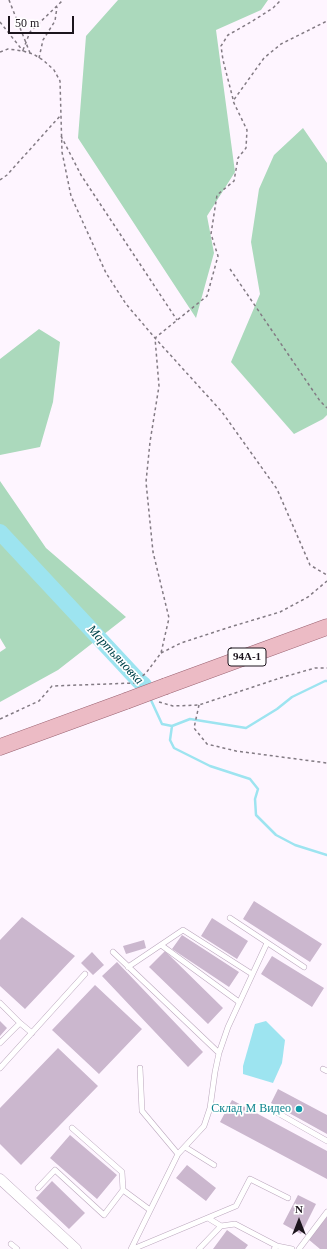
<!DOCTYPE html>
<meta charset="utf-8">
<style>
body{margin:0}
#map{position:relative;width:327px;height:1249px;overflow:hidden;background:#fef5ff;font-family:"Times New Roman",serif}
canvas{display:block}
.north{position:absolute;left:279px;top:1201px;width:40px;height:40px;-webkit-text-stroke:3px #fff;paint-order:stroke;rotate:0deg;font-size:11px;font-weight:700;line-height:16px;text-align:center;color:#1c151d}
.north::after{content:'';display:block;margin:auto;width:14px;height:18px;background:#1c151d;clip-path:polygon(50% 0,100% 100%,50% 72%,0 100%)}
.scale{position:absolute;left:8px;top:16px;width:66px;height:18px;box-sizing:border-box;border:2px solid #1c151d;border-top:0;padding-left:5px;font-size:12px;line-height:14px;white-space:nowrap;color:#1c151d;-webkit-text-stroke:3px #fff;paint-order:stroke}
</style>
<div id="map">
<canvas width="327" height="1249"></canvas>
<div class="north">N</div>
<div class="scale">50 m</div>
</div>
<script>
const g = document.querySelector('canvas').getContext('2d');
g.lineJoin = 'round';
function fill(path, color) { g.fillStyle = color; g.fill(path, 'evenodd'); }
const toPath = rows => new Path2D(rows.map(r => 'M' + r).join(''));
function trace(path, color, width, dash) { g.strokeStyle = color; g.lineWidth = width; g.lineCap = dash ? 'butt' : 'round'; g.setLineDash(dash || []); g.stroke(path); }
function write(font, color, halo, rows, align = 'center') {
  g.font = font + ' "Times New Roman",serif'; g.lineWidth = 3.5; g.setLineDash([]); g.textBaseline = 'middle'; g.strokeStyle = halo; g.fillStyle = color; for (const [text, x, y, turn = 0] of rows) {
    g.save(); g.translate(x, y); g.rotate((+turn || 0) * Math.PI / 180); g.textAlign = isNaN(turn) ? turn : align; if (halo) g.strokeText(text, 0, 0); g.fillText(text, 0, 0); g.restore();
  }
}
fill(toPath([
 [118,0,268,0,261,10,216,30,235,172,207,216,214,253,196,318,78,138,86,36],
 [303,128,327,163,327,415,323,419,294,434,231,362,260,294,251,242,259,189,274,155],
 [39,329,60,342,53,402,40,447,0,455,0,359],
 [0,481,46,548,126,617,58,670,0,702,0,652,6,648,0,638]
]), '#abd9bc');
fill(toPath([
 [266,1021,285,1040,282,1063,273,1083,243,1074,243,1066,255,1024]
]), '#9de4f0');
trace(toPath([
 [150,698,162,724,172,726,190,719,246,728,277,709,292,697,325,681,327,681],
 [172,726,170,740,174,748,210,766,250,779,258,789,255,799,256,815,276,835,295,845,327,855]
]), '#9de4f0', 2.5);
trace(toPath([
 [0,532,138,680,144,685]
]), '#9de4f0', 16);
fill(toPath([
 [254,901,322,944,310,962,243,919],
 [22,917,75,956,25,1009,0,986,0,940],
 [212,918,248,941,237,959,201,936],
 [182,935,239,972,229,987,172,949],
 [144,940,146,948,126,954,123,946],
 [165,951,223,1008,208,1024,149,967],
 [92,952,104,965,93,975,81,963],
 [272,956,324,988,312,1007,261,974],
 [117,962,203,1052,188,1067,102,976],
 [95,985,142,1029,99,1074,52,1030],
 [0,1021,7,1028,0,1036],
 [58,1048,98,1086,21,1165,0,1144,0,1108],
 [278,1089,327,1115,327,1134,271,1103],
 [232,1100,327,1151,327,1179,220,1122],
 [70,1135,117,1175,97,1199,50,1158],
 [187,1165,216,1188,206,1201,176,1178],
 [52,1181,85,1213,69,1229,36,1198],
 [298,1195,316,1204,301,1234,283,1224],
 [327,1216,327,1249,320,1249,308,1239],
 [227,1230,248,1245,245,1249,213,1249]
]), '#cbb7ce');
const service = toPath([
 [230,918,304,967],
 [161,945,239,1002],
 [113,952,219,1053],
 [128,967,183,930,252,974],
 [0,1003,20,1023,0,1043],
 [20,1023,32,1033],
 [0,1068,85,974],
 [140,1068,142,1111,178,1154],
 [323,1069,327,1071],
 [269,1108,327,1141],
 [72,1128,122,1172,123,1190],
 [185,1147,214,1165],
 [38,1188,55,1170,104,1215,123,1190,150,1210],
 [208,1218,221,1226],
 [11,1244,17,1249],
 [131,1249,178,1154,204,1126,210,1108,215,1072,219,1053,228,1027,267,943],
 [133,1249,236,1206,250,1179,288,1198],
 [199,1249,221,1226,235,1224,277,1246],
 [274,1249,277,1246,292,1249],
 [299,1249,327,1212]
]);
const minor = toPath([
 [0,1179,76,1249]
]);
const primary = toPath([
 [166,686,327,627],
 [0,747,126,701]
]);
trace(service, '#bba7bd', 6);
trace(minor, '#bba7bd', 11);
trace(primary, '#9b6372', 17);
trace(toPath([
 [9,0,30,53],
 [0,22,23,51],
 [23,50,30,32,63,0],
 [0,52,8,49,23,51,33,54,43,60,54,70,60,81,62,152,71,196,106,273,126,304,155,338,222,412,277,489,310,565,327,575],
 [39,58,43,40,55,21,57,7],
 [233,99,223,60,221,46,228,35,251,22,273,8,281,0],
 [61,136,81,175,177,320],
 [0,180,7,175,60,116],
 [230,269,320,401,327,408],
 [161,653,181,643,230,627,280,612,308,597,327,581],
 [159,702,173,706,199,705,280,678,315,668,327,668],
 [199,705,194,728,207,744,236,751,327,763],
 [0,719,39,701,52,686,134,683,146,673,161,653,169,618,153,552,146,482,150,442,159,386,155,338,207,296,218,256,211,234,217,195,234,181,238,158,246,148,247,130,233,101,264,58,281,44,327,21]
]), '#827a83', 1.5, [3, 3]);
trace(service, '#fff', 5);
trace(minor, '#fff', 10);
trace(primary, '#ecbbc5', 16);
const primaryBridge = toPath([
 [126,701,166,686]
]);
trace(primaryBridge, '#9b6372', 17, []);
trace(primaryBridge, '#ecbbc5', 16);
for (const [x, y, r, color] of [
 [299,1109,4,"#0f9aa8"]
]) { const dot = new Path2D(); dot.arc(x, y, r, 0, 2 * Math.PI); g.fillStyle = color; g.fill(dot); trace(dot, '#fff', 1.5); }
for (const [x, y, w] of [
 [247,657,38]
]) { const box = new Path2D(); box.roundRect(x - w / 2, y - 9, w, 18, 3); g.fillStyle = '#fff'; g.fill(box); trace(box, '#1c151d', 1); }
write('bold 11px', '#1c151d', null, [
 ["94А-1",247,657]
]);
write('12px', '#0d838f', '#fff', [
 ["Склад М Видео",291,1109]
], 'right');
write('italic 13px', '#00444c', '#fff', [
 ["Мартьяновка",115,655,47]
]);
</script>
